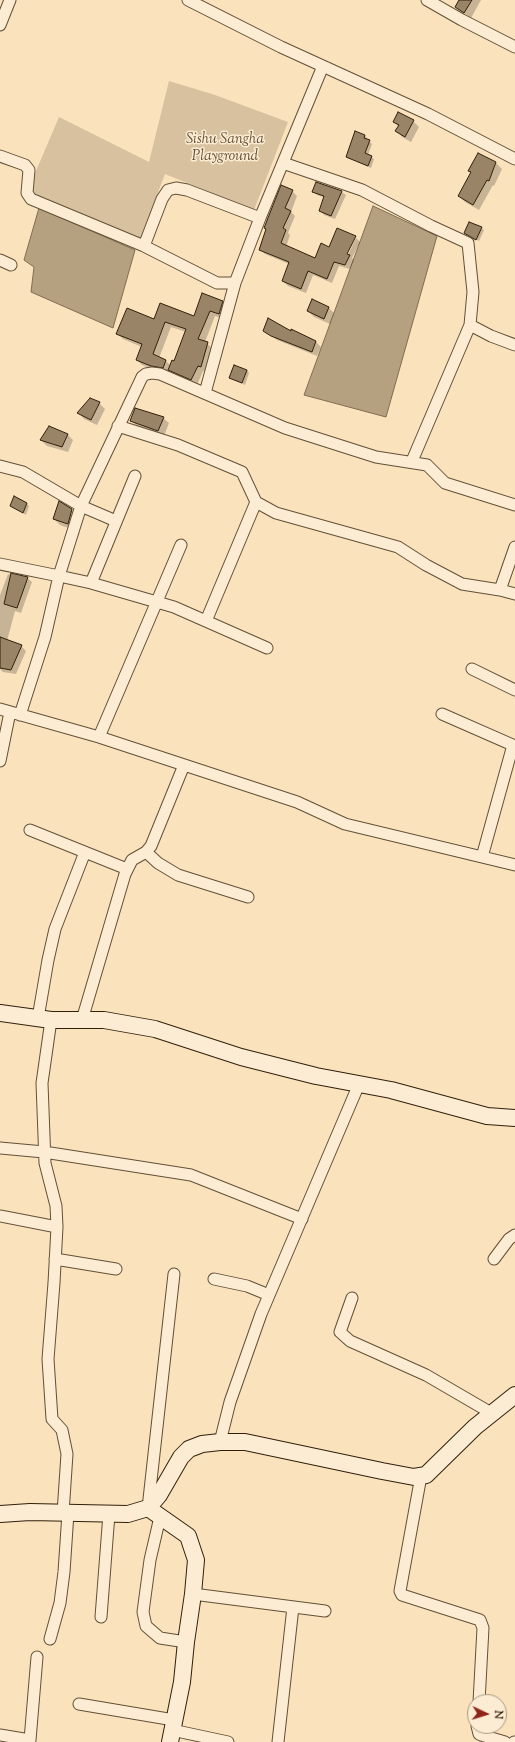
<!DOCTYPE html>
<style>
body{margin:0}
#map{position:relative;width:515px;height:1742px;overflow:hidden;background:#f9e2bc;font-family:"Sorts Mill Goudy",serif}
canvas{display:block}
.north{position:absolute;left:467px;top:1694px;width:40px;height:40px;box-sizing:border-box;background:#fbecd3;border:1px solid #aa9a83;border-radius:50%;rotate:94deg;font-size:11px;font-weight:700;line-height:16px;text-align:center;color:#311f0a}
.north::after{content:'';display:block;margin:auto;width:14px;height:18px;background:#8f2418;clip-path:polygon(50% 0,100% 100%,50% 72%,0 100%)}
</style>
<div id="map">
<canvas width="515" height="1742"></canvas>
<div class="north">N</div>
</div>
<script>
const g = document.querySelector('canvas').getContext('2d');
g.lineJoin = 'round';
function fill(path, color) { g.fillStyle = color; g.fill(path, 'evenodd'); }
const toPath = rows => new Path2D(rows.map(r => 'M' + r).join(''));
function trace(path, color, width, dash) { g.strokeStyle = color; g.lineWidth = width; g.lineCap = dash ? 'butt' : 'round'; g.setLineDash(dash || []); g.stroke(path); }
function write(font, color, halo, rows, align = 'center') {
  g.font = font + ' "Sorts Mill Goudy",serif'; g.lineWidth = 3; g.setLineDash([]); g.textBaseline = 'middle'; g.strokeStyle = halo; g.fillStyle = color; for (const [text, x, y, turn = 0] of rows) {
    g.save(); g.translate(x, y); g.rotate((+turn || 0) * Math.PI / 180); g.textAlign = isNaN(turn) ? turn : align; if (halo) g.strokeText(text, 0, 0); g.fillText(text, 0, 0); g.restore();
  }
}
fill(toPath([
 [169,81,215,95,288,122,254,210,165,174,140,239,27,192,59,117,149,162]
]), '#d7c19e');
const water = toPath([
 [373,206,437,236,386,417,304,395,373,206],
 [39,208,135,250,113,328,31,292,34,267,24,260,39,208]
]);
fill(water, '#b5a07f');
trace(water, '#806c50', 1);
fill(toPath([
 [460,0,481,0,471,18,456,7],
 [413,121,419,127,411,142,402,137,397,131,399,127,394,122],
 [365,136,367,138,367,140,372,144,368,155,374,159,371,168,350,159,347,156],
 [496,163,502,169,494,186,493,185,479,210,465,202,459,196,472,173,470,171],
 [292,191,297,196,291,212,295,216,288,233,290,235,286,247,316,260,330,248,355,237,344,258,346,259,356,238,360,242,352,258,354,260,350,269,339,266,332,283,313,275,306,293,288,286,283,281,289,264,265,254,260,249],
 [314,192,342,192,346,195,335,219,324,215,321,211,325,198,317,195],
 [481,228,484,230,479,241,465,233],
 [222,302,228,308,225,319,215,316,205,342,213,349,207,372,203,371,197,385,174,375,170,371,169,373,158,371,142,365,137,360,142,347,123,339,118,334,154,321,195,317],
 [171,327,186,332,175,362,171,366,166,361,159,358],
 [328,307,334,313,330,324,314,317,308,311],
 [264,330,291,332,316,342,321,347,317,356,277,340],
 [247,370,249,373,245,385,230,378],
 [99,403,105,409,97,425,84,419,79,413],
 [163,418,169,423,164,436,137,426,131,420],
 [49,427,68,435,73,440,68,452,47,446,41,440],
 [27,504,29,506,26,515,12,506],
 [71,509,77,515,74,530,60,525,54,519],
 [8,574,27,578,32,582,21,613,15,611,7,641,21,646,26,651,16,674,3,672,0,669,0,595]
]), '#0003');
const building = toPath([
 [459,0,472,0,464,13,455,7,459,0],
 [398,112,414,120,405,137,395,131,399,125,393,122,398,112],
 [355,131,365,135,364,138,370,140,365,153,372,156,368,166,346,157,355,131],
 [478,153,496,162,489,181,487,180,473,205,458,196,471,172,468,171,478,153],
 [316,182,342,191,331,216,319,211,324,196,312,192,316,182],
 [281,185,293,190,285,208,291,211,283,228,286,230,281,243,315,258,321,243,329,247,337,228,356,236,347,254,350,255,345,265,334,262,327,279,308,271,301,289,282,281,289,262,259,250,266,229,264,228,281,185],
 [469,222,482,227,476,240,464,233,469,222],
 [202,293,223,301,219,314,210,311,198,339,208,342,201,367,198,366,191,380,168,370,172,360,174,361,186,329,165,322,153,354,166,360,163,368,151,366,136,360,142,344,116,334,127,308,154,319,160,303,194,316,202,293],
 [312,299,329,307,324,319,307,311,312,299],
 [268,318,291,331,291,329,316,341,312,352,271,336,263,331,268,318],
 [234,365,247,370,242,383,229,378,234,365],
 [90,398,100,402,91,420,77,413,90,398],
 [135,408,164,417,158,431,130,421,135,408],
 [49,426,68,434,62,447,40,440,49,426],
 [14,496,27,503,23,513,10,506,14,496],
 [59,501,72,509,68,524,53,519,59,501],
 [11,573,28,577,17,608,4,604,11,573],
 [0,637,22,645,11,670,0,668,0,637]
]);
fill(building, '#998467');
trace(building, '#311f0a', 1);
const street = toPath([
 [188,0,281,47,428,114,515,159],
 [427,0,462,20,515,47],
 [0,25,10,0],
 [0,156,25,165,29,170,27,193,31,199,144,246,162,199,168,190,176,188,187,190,260,218],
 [283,163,362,190,431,226,468,243,473,292,470,325,491,336,515,345],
 [144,246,217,283,235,283],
 [0,260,11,265],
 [205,393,235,283,260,218,323,66],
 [118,426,178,445,242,472,256,502,276,513,398,547,426,565,462,584,500,590,515,547],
 [412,461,470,325],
 [0,466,23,472,81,506,142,377,146,374,152,373,160,374,285,428,376,457,427,465,445,483,515,505],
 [0,564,59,576,81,506,116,521],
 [91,583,135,476],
 [500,590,515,594],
 [206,621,256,502],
 [472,669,515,690],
 [0,709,99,737,297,802,345,824,515,865],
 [442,714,515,746],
 [20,715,45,637,59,576,91,583,174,607,267,648],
 [99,737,181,545],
 [0,761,10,712],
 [30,830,127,869],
 [146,852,158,863,178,875,248,897],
 [482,857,513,745],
 [38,1018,48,960,55,929,85,852],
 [51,1020,42,1083,45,1163,56,1206,57,1227,54,1283,48,1359,52,1419,62,1430,67,1454,63,1513],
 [82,1020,125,874,132,860,146,852,151,846,184,765],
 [0,1148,44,1152,191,1175,302,1219],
 [0,1216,57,1227],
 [55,1259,116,1269],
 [494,1259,509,1239,515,1235],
 [214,1279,247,1286,269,1295],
 [352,1298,340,1332,350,1341,426,1375,493,1414],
 [220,1442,230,1402,261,1314,359,1084],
 [421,1476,400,1591,402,1595,480,1620,483,1628,479,1702],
 [148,1508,174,1274],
 [160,1517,150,1560,143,1612,146,1626,160,1638,186,1642],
 [193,1594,325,1611],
 [101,1617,109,1514],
 [50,1639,60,1603,64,1572,68,1513],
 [79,1704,174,1720],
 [477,1726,479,1734,481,1735,505,1742],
 [172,1730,228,1742],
 [0,1735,30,1740,37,1657],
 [278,1742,293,1607],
 [514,1742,515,1742]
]);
const secondary = toPath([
 [0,1013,51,1020,104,1020,155,1029,241,1057,316,1076,391,1090,487,1116,515,1118],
 [148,1508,188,1536,196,1560,193,1594,186,1642,182,1682,170,1742],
 [0,1514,30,1512,128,1514,148,1508,159,1495,181,1457,189,1449,202,1444,220,1442,245,1442,382,1471,414,1477,426,1475,475,1427,515,1395]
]);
trace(street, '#635036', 13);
trace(secondary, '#311f0a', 18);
trace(street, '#fbecd3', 11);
trace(secondary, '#fbecd3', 16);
write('italic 15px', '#635036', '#fbecd3', [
 ["Sishu Sangha",225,140],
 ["Playground",225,157]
]);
</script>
